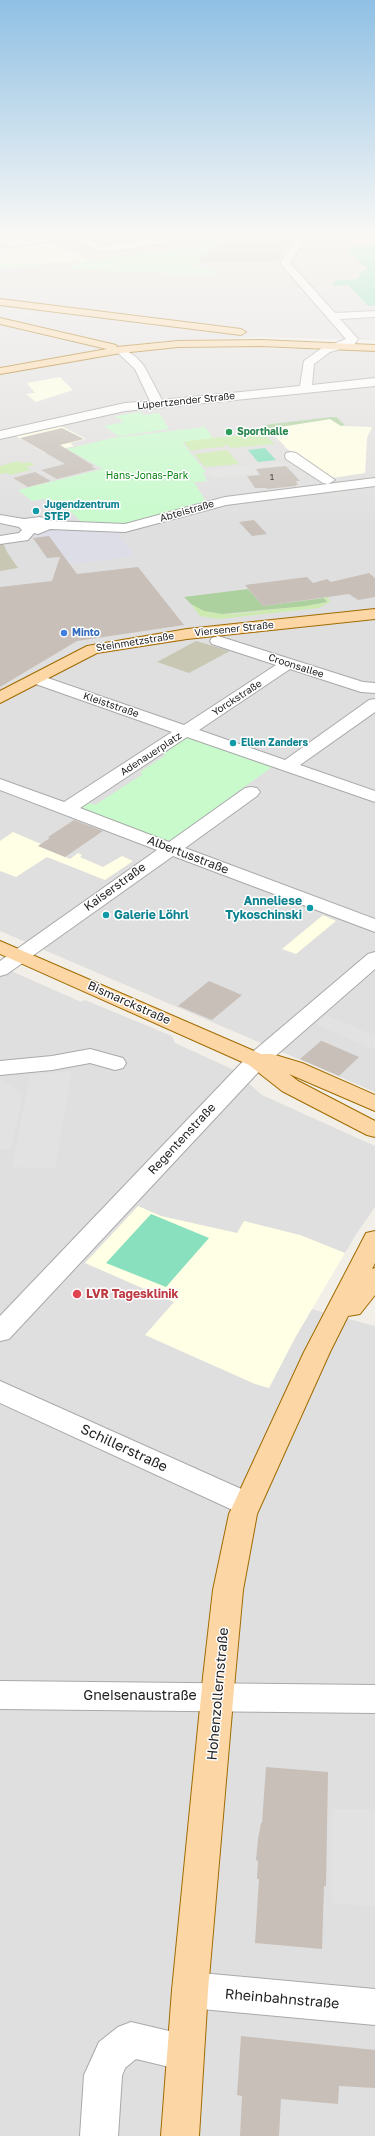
<!DOCTYPE html>
<meta charset="utf-8">
<style>
body{margin:0}
canvas{display:block;background:#f2efe9}
</style>
<canvas width="375" height="2136"></canvas>
<script>
const g = document.querySelector('canvas').getContext('2d');
g.lineJoin = 'round';
function fill(path, color) { g.fillStyle = color; g.fill(path, 'evenodd'); }
const toPath = rows => new Path2D(rows.map(r => 'M' + r).join(''));
function trace(path, color, width, dash) { g.strokeStyle = color; g.lineWidth = width; g.lineCap = dash ? 'butt' : 'round'; g.setLineDash(dash || []); g.stroke(path); }
function write(font, color, halo, rows, align = 'center') {
  g.font = font + ' "Golos Text",sans-serif'; g.lineWidth = 3; g.setLineDash([]); g.textBaseline = 'middle'; g.strokeStyle = halo; g.fillStyle = color; for (const [text, x, y, turn = 0] of rows) {
    g.save(); g.translate(x, y); g.rotate((+turn || 0) * Math.PI / 180); g.textAlign = isNaN(turn) ? turn : align; if (halo) g.strokeText(text, 0, 0); g.fillText(text, 0, 0); g.restore();
  }
}
fill(toPath([
 [0,231,375,231,375,340,254,337,154,342,0,366],
 [227,347,375,351,375,1092,0,931,0,374,138,351,167,348],
 [0,966,81,1002,85,1000,172,1036,175,1043,232,1069,262,1095,375,1146,375,1207,357,1233,311,1309,375,1326,375,2136,0,2136]
]), '#e0dfdf');
fill(toPath([
 [47,241,88,260,39,264,0,264,0,249],
 [60,377,73,390,36,402,26,394,35,393,27,383],
 [330,419,341,426,372,427,367,438,365,473,332,478,284,447,286,447,267,429],
 [61,426,86,439,70,443,74,446,45,453,16,436],
 [13,832,41,844,39,846,70,859,78,853,82,855,80,857,103,867,122,856,133,861,105,880,47,857,16,877,0,871,0,841],
 [323,915,336,921,296,954,282,949],
 [138,1206,161,1216,237,1233,244,1221,300,1235,345,1253,295,1338,269,1388,255,1384,145,1335,174,1302,85,1263]
]), '#ffffe5');
fill(toPath([
 [277,231,298,231,278,261,198,262,218,244],
 [2,541,7,552,18,568,0,571,0,542],
 [196,641,230,651,189,673,157,662]
]), '#c7c7b4');
fill(toPath([
 [206,429,213,438,262,433,275,444,231,448,227,445,224,445,225,447,208,448,191,451,183,441],
 [227,450,239,464,205,467,194,454],
 [18,461,22,463,29,462,35,465,26,467,31,470,10,475,7,473,0,474,0,466],
 [328,597,330,602,319,608,219,619,200,616,191,604,212,613,235,614,326,603,327,601,324,598]
]), '#cdebb0');
fill(toPath([
 [331,417,336,417,345,425,341,426,330,419,267,429,264,425],
 [248,589,263,606,324,598,327,602,306,606,222,614,204,611,191,604,184,597]
]), '#add19e');
fill(toPath([
 [235,231,275,231,215,243,192,268,214,268,213,275,70,269,79,262,0,269,0,264,66,263,194,247,204,245],
 [141,412,143,415,159,413,169,429,118,436,104,426,124,422,115,416],
 [205,427,213,438,182,442,206,472,203,472,207,481,194,482,205,500,199,504,129,525,83,523,60,502,49,504,44,499,32,501,18,490,103,469,67,449,112,438],
 [185,737,189,737,272,765,272,767,229,798,176,840,169,842,74,807,83,800,95,805,143,774,140,772,166,755,161,753]
]), '#c8facc');
fill(toPath([
 [375,246,375,305,368,306,348,285,333,286,331,284,336,284,333,281,358,279,362,271,368,270,346,247],
 [265,448,276,460,258,462,248,450],
 [151,1214,209,1238,166,1287,106,1263]
]), '#88e0be');
fill(toPath([
 [5,308,16,308,39,311,18,323,0,320,0,312,16,316,20,315,2,311],
 [280,462,282,464,297,464,254,469,257,474,214,478,212,475,206,476,203,472,209,472,208,470],
 [326,1015,375,1036,375,1050,315,1024],
 [72,1071,55,1168,12,1167,30,1075],
 [0,1078,23,1095,11,1149,0,1149],
 [332,1809,375,1809,375,1907,332,1903]
]), '#e2e2e2');
fill(toPath([
 [70,515,79,523,134,525,141,529,119,535,134,556,77,564,67,561,49,536,37,537,34,533,45,519]
]), '#dddde8');
fill(toPath([
 [62,428,84,439,60,445,94,466,91,466,96,469,57,479,41,470,65,464,20,438],
 [286,466,300,481,296,481,298,485,295,485,296,486,267,489,266,488,255,488,247,476,260,475,256,469],
 [35,472,51,481,28,487,13,478],
 [254,520,267,534,252,536,239,522],
 [49,536,77,574,138,567,184,625,77,641,0,687,0,587,52,581,60,557,47,558,33,538],
 [369,573,375,578,375,597,358,600,349,594,263,606,245,585,307,577,313,583,327,579,331,582],
 [74,820,103,831,65,857,38,846,50,838,48,837],
 [209,981,242,995,212,1020,178,1006],
 [321,1041,322,1041,359,1057,339,1076,300,1059],
 [266,1767,328,1772,326,1886,324,1886,322,1949,255,1943,259,1879,257,1879,258,1861,256,1860,258,1839,261,1823,262,1823],
 [241,2036,375,2050,375,2088,339,2086,338,2104,281,2099,279,2136,240,2136,242,2096,237,2095]
]), '#c7bfb8');
const minor = toPath([
 [56,231,78,232,79,236,103,246,187,233,187,231,195,231,198,235,193,238,110,252,99,251,68,238,14,247,0,243,0,237,14,241,59,234,56,231],
 [302,231,311,231,290,263,335,313,375,311,375,317,340,319,358,339,354,345,330,352,314,364,312,385,375,378,375,386,125,411,0,439,0,431,125,403,150,401,135,369,115,350,121,347,136,357,144,366,162,400,300,386,304,361,322,348,346,339,280,263,302,231],
 [362,231,371,231,375,235,375,243,369,243,368,238,362,231],
 [291,452,296,453,335,480,328,484,323,483,286,459,285,456,286,453,291,452],
 [375,478,375,486,226,505,125,532,50,529,38,534,34,533,28,540,0,544,0,536,19,533,22,530,19,527,0,523,0,515,24,519,40,517,52,521,125,524,225,497,375,478],
 [218,636,363,682,375,683,375,693,361,692,290,669,199,730,285,760,369,700,375,699,375,712,300,765,375,791,375,802,187,737,80,808,169,842,245,788,251,787,257,788,260,792,257,796,185,848,375,919,375,932,173,856,7,974,0,976,0,961,157,850,0,790,0,779,64,802,172,732,30,682,28,679,30,676,42,676,184,725,276,665,212,644,210,641,212,638,218,636],
 [375,952,375,969,265,1065,9,1339,0,1341,0,1316,249,1055,368,954,375,952],
 [90,1049,123,1058,126,1063,123,1068,115,1070,90,1063,52,1070,0,1075,0,1061,52,1056,90,1049],
 [0,1381,257,1496,261,1504,257,1512,247,1515,237,1512,0,1403,0,1381],
 [0,1681,375,1685,375,1713,0,1709,0,1681],
 [190,1972,375,1989,375,2025,190,2008,177,2003,172,1990,177,1977,190,1972],
 [131,2022,186,2035,199,2040,204,2053,199,2066,186,2071,136,2059,125,2068,122,2076,118,2136,80,2136,84,2075,90,2062,99,2042,118,2027,131,2022]
]);
const major = toPath([
 [0,299,241,329,246,332,241,335,0,305,0,299],
 [0,318,116,345,117,347,178,341,261,340,375,345,375,351,261,346,178,347,121,353,0,374,0,368,107,349,0,324,0,318],
 [375,609,375,619,187,639,97,653,0,703,0,691,87,646,187,629,375,609],
 [0,941,261,1054,272,1054,302,1063,375,1095,375,1111,289,1074,298,1081,375,1121,375,1137,367,1135,282,1091,249,1065,0,954,0,941],
 [375,1231,375,1263,372,1269,375,1268,375,1295,360,1314,348,1316,330,1352,257,1514,243,1590,235,1677,208,1990,199,2136,161,2136,172,1990,203,1677,213,1590,229,1514,304,1352,363,1239,366,1233,375,1231]
]);
trace(minor, '#a9a9a9', 2);
trace(major, '#a06b00', 2);
fill(minor, '#fff');
fill(major, '#fcd6a4');
const sky = g.createLinearGradient(0, 0, 0, 530);
sky.addColorStop(0, '#8fc0e4');
sky.addColorStop(0.44, '#f9f8f5');
sky.addColorStop(1, '#f9f8f500');
g.fillStyle = sky;
g.fillRect(0, 0, 375, 530);
for (const [x, y, r, color] of [
 [229,432,4,"#2e9e5b"],
 [36,511,4,"#0f9aa8"],
 [64,633,4,"#3f7fe0"],
 [233,743,4,"#0f9aa8"],
 [310,908,4,"#0f9aa8"],
 [106,915,4,"#0f9aa8"],
 [77,1294,5,"#e0444e"]
]) { const dot = new Path2D(); dot.arc(x, y, r, 0, 2 * Math.PI); g.fillStyle = color; g.fill(dot); trace(dot, '#fff', 1.5); }
write('9px', '#4b4948', null, [
 ["1",272,477]
]);
write('10px', '#222', '#fff', [
 ["Lüpertzender Straße",186,401,-6],
 ["Abteistraße",187,511,-16],
 ["Viersener Straße",234,629,-6],
 ["Steinmetzstraße",135,642,-9],
 ["Croonsallee",296,666,18],
 ["Yorckstraße",237,698,-33],
 ["Kleiststraße",111,705,19],
 ["Adenauerplatz",151,754,-33]
]);
write('bold 10px', '#27864d', '#fff', [
 ["Sporthalle",237,432]
], 'left');
write('10px', '#0c8416', '#fff', [
 ["Hans-Jonas-Park",147,476]
]);
write('bold 10px', '#0d838f', '#fff', [
 ["Jugendzentrum",44,505],
 ["STEP",44,517],
 ["Ellen Zanders",241,743]
], 'left');
write('bold 10px', '#366cbe', '#fff', [
 ["Minto",72,633]
], 'left');
write('12px', '#222', '#fff', [
 ["Albertusstraße",188,855,21],
 ["Kaiserstraße",115,887,-36],
 ["Bismarckstraße",129,1003,24],
 ["Regentenstraße",182,1139,-47]
]);
write('bold 12px', '#0d838f', '#fff', [
 ["Anneliese",302,901],
 ["Tykoschinski",302,915],
 ["Galerie Löhrl",114,915,"left"]
], 'right');
write('bold 12px', '#be3a42', '#fff', [
 ["LVR Tagesklinik",86,1294]
], 'left');
write('14px', '#222', '#fff', [
 ["Schillerstraße",124,1448,25],
 ["Hohenzollernstraße",218,1694,-85],
 ["Gneisenaustraße",140,1696],
 ["Rheinbahnstraße",282,1999,5]
]);
</script>
